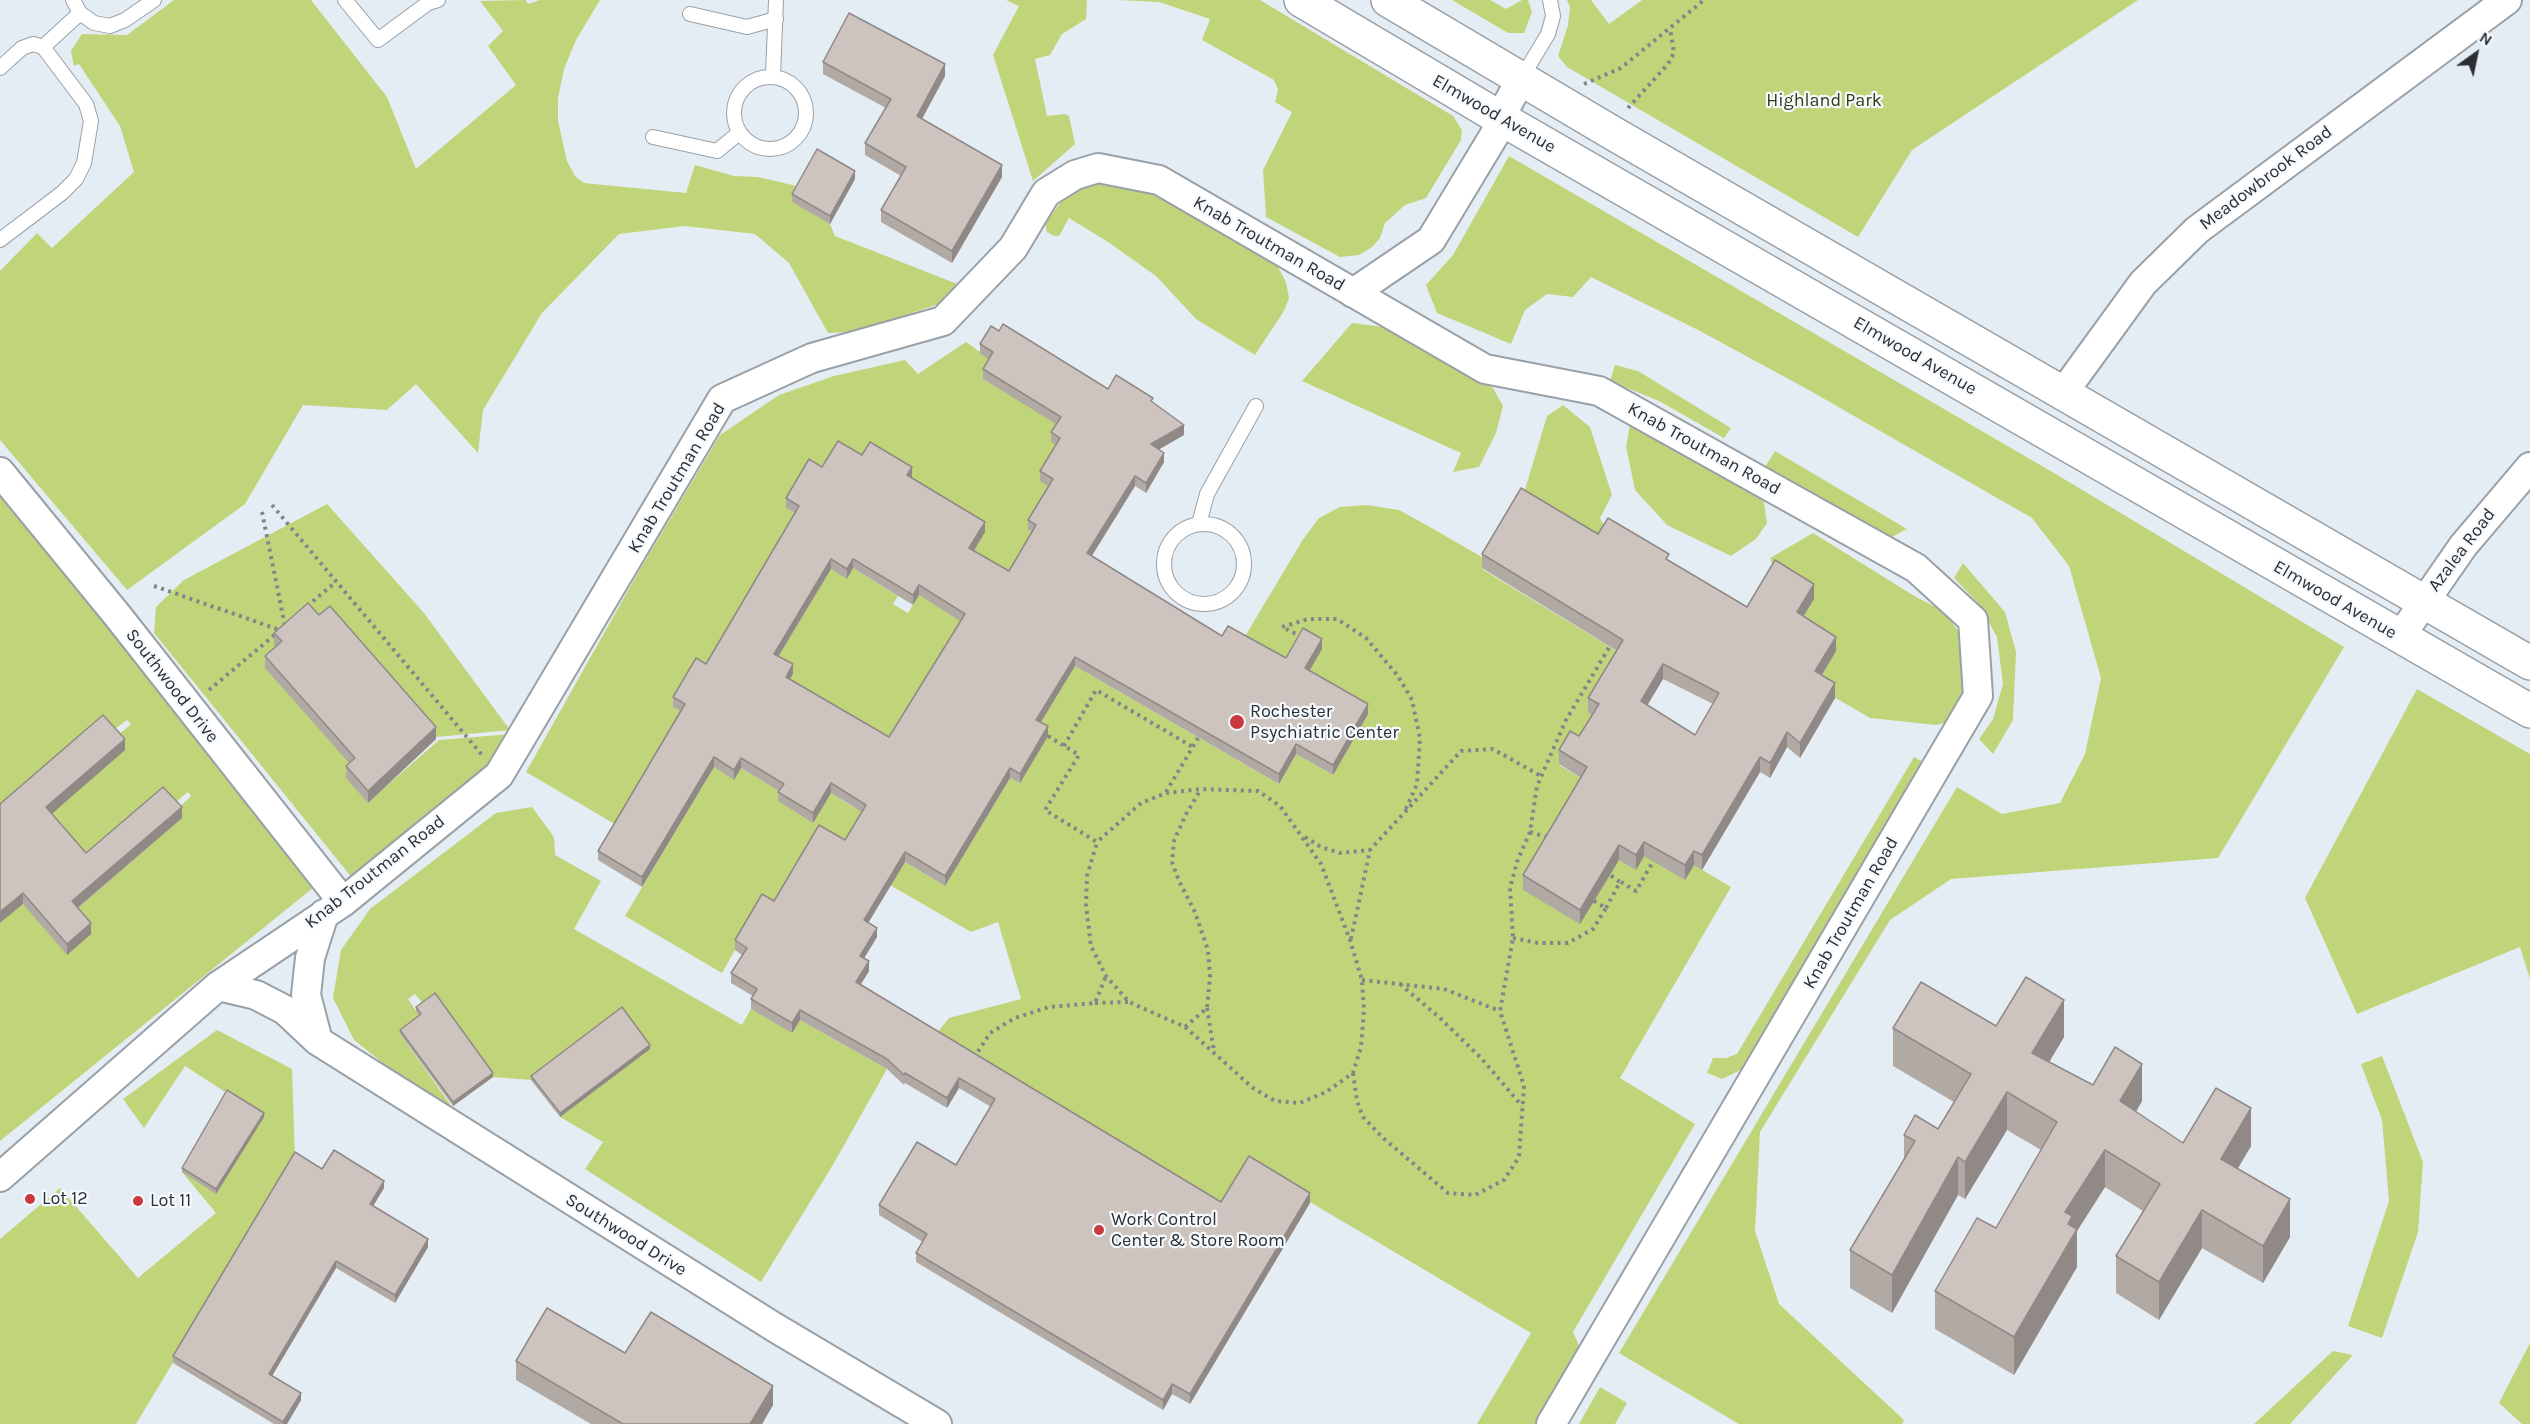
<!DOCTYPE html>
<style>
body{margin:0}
#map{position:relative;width:2530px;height:1424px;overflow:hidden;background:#e5edf4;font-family:Karla,sans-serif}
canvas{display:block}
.north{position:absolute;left:2446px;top:24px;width:60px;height:60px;-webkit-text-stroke:4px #f5fafe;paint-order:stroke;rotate:33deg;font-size:16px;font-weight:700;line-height:24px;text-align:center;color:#2c2f32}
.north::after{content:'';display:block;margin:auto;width:21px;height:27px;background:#2c2f32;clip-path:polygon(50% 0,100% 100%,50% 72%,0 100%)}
</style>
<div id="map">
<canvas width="2530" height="1424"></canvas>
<div class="north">N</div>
</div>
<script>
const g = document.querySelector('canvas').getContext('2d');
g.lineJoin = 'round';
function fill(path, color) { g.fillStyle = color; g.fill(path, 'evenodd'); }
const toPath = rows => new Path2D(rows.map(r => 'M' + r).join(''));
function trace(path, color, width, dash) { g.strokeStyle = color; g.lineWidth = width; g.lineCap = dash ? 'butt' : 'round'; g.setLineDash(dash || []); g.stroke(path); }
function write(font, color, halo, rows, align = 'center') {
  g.font = font + ' Karla,sans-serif'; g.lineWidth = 4.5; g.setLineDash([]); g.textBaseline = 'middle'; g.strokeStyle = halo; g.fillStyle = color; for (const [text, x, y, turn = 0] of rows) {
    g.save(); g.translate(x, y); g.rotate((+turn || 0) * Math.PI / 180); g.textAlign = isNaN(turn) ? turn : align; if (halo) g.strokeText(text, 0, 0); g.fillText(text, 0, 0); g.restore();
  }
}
fill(toPath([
 [174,0,311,0,387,97,416,169,516,85,488,46,503,31,480,1,526,0,528,4,540,0,600,0,576,40,564,69,558,98,558,121,567,161,575,176,584,183,686,193,695,165,734,176,758,177,801,187,830,224,835,236,960,285,945,302,854,332,828,333,789,263,755,234,685,226,619,234,542,313,483,410,478,453,416,384,387,410,303,405,245,504,127,590,0,440,0,271,37,233,52,248,134,172,120,126,79,64,74,66,71,51,82,34,127,35],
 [1006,0,1087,0,1086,19,1062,34,1050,55,1035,59,1047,116,1065,114,1069,116,1075,144,1033,181,993,55,1019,6],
 [1118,0,1260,0,1453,116,1462,130,1461,140,1426,198,1405,205,1385,223,1380,238,1372,247,1359,255,1340,257,1266,217,1263,170,1292,112,1275,102,1278,90,1274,80,1202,40,1210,19,1159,2],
 [1452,0,1490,0,1506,9,1522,0,1528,0,1532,12,1524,33,1508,33],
 [1567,0,1591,0,1609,24,1642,0,2138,0,1912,150,1858,237,1567,67,1558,56,1568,25,1570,7],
 [1509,156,2054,473,2344,647,2218,858,1951,879,1890,920,1760,1132,1755,1231,1779,1304,1904,1420,1902,1424,1739,1424,1619,1353,1957,787,2002,814,2060,803,2085,754,2101,678,2069,566,2032,518,1807,389,1700,331,1591,277,1573,297,1547,294,1525,310,1511,344,1437,313,1426,285,1453,255],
 [1116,181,1139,187,1267,257,1278,267,1286,282,1289,298,1284,311,1255,355,1196,319,1156,276,1108,242,1069,218,1059,236,1054,236,1047,232,1045,223,1063,199,1086,182],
 [1352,323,1383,327,1493,388,1503,406,1496,433,1479,467,1453,472,1461,453,1302,381],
 [966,342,993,361,983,379,1061,426,1060,448,1053,489,1028,530,1036,535,998,593,907,485,912,477,786,507,799,516,755,631,673,707,685,714,618,826,526,772,639,571,720,435,779,395,834,376,905,360,918,374],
 [1615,365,1638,371,1731,428,1724,438,1659,401,1610,381],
 [1563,405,1590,427,1612,495,1600,518,1608,533,1598,549,1521,503,1547,416],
 [1631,420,1763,497,1767,523,1756,539,1731,556,1667,525,1635,490,1626,446],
 [1775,451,1907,529,1888,539,1765,467],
 [0,486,324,879,0,1141,0,923,4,920,14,893,67,954,72,912,191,796,188,792,171,806,77,872,39,824,115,738,131,724,127,720,0,815],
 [327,504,424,613,510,730,437,737,330,618,282,653,355,770,347,778,368,802,439,740,511,734,481,777,353,879,154,633,156,607,184,580],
 [1367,505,1399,510,1430,527,1487,560,1482,569,1623,655,1589,712,1599,719,1559,765,1587,782,1667,818,1694,865,1731,887,1620,1078,1695,1124,1573,1332,1581,1350,1537,1424,1477,1424,1531,1333,1310,1202,1221,1212,933,1038,949,1018,1021,999,998,922,971,932,878,878,893,855,945,886,1010,778,1020,783,1036,730,1075,666,1279,784,1296,754,1333,775,1285,668,1235,653,1302,541,1319,518,1340,507],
 [1813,533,1916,597,1944,611,1963,638,1968,684,1952,721,1936,725,1870,718,1815,686,1797,627,1770,558],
 [1963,563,2005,612,2016,652,2013,720,1993,754,1979,739,1993,719,2003,684,1997,637,1978,603,1954,578],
 [853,568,898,596,893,604,908,613,919,595,970,615,875,770,786,686,793,673,756,654,784,647,831,569,847,578],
 [2417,689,2530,754,2530,979,2520,947,2357,1014,2305,898],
 [1914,757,1925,763,1743,1069,1722,1079,1707,1073,1713,1058,1726,1058,1737,1054],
 [714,767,734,779,741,768,784,794,831,793,853,807,859,798,875,825,774,911,735,950,722,973,625,916],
 [532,807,554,837,555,855,601,881,574,929,742,1025,751,1009,792,1032,800,1020,887,1069,834,1163,761,1282,585,1169,603,1142,560,1117,622,1012,531,1080,493,1077,436,997,424,1005,415,994,408,999,421,1018,400,1034,452,1107,433,1103,354,1040,333,998,341,950,370,909,496,813],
 [217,1030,292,1069,295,1160,136,1424,0,1424,0,1239,60,1188,138,1278,216,1213,182,1172,264,1117,185,1066,144,1128,123,1099],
 [2382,1056,2423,1162,2418,1232,2382,1338,2348,1326,2389,1201,2382,1120,2361,1064],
 [2530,1343,2530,1424,2522,1424,2499,1403],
 [2333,1351,2353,1355,2290,1424,2254,1424],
 [1600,1387,1627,1403,1615,1424,1579,1424]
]), '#c0d579');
const lane = toPath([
 [73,0,80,13,94,23,110,26,125,20,154,0],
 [345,0,378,40,428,3,438,0],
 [690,14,747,27,776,19],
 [43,47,80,13],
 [0,68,22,48,33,44,43,47,86,104,91,121,84,163,76,179,62,193,0,240],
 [773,76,776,0],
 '734 113a36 36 0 1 1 72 0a36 36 0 1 1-72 0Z',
 [1521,79,1548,34,1553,16,1550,0],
 [653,137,717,151,739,133],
 '1164 564a40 40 0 1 1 80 0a40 40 0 1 1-80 0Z',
 [1199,524,1207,494,1256,406]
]);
const street = toPath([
 [1353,293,1431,240,1495,134,1500,118,1521,79],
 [2063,393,2143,283,2197,230,2507,0],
 [0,472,117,615,343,902],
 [2400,637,2463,546,2530,467],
 [218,986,256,995,285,1010,318,1041,774,1327,937,1424],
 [318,1041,306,995,310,958,324,914],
 [0,1177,218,986,343,902,499,775,722,399,812,358,943,321,1013,248,1046,193,1075,175,1098,168,1159,180,1485,369,1599,391,1916,568,1973,620,1978,696,1551,1424]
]);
const primary = toPath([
 [1301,0,1500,118,2530,711],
 [1388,0,1616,135,2530,663]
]);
trace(lane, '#99a0a7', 16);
trace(street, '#99a0a7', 32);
trace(primary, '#99a0a7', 36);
trace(toPath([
 [1584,84,1621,68,1704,0],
 [1628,108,1668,64,1674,53,1670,28],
 [272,505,482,755],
 [262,512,285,626],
 [154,586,280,630],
 [307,606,336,582],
 [1302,637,1282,627,1308,619,1337,619,1366,638,1398,676,1412,700,1420,738,1417,784,1405,811],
 [209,690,277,633],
 [1048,736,1079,755,1045,810,1097,842,1087,876,1086,905,1091,946,1106,976,1129,1002,1185,1027,1253,1088,1275,1101,1300,1103,1326,1092,1353,1073,1361,1047,1364,1010,1362,980,1350,940,1321,864,1280,806,1258,791,1201,789,1166,793,1141,803,1097,842],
 [1064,746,1096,690,1193,747],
 [1166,792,1198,738],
 [1530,832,1549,838],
 [1305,837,1321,847,1340,853,1370,850],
 [1621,882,1636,891,1654,860],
 [1606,908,1620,882,1607,873],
 [1513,938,1538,943,1568,943,1593,929,1606,908,1594,901],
 [1351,939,1370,850,1461,751,1493,749,1541,776],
 [1362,980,1444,989,1500,1011],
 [1400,984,1440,1018,1482,1059,1522,1106],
 [1095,1003,1129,1002],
 [1207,1008,1214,1051],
 [1185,1027,1207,1008,1210,976,1208,950,1194,910,1179,881,1172,862,1174,841,1185,816,1201,789],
 [974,1058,990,1033,1015,1018,1049,1007,1095,1003,1106,976],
 [1353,1073,1357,1101,1363,1117,1382,1137,1448,1193,1475,1195,1504,1180,1519,1157,1524,1086,1500,1011,1513,938,1510,888,1517,862,1530,832,1537,786,1566,720,1610,646]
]), '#81868b', 4, [3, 4.5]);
trace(lane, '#fff', 14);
trace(street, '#fff', 28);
trace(primary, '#fff', 33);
fill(toPath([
 [823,62,945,76,922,119,1002,177,952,263,881,222,881,210,901,176,865,155,865,143,886,108,823,74],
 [855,179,830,224,792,202,792,194],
 [980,344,1108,389,1153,402,1184,435,1159,449,1164,462,1146,493,1135,486,1092,556,1222,636,1286,658,1322,649,1310,670,1368,714,1333,775,1296,754,1279,784,1075,666,1041,722,1048,736,1020,783,1010,778,945,886,905,862,868,922,877,937,864,958,869,971,861,984,1221,1202,1310,1203,1190,1404,1172,1394,1163,1410,916,1262,916,1253,923,1242,879,1215,879,1205,956,1165,991,1107,959,1088,947,1108,905,1083,904,1085,887,1069,800,1020,792,1033,751,1009,751,999,753,996,731,983,731,973,742,955,735,950,735,940,774,901,845,840,862,812,831,793,813,823,778,801,779,791,741,768,734,780,714,767,642,887,598,860,598,851,680,711,673,707,673,697,706,664,795,513,786,508,786,498,822,467,862,455,912,477,912,478,985,532,974,551,1009,571,1032,532,1028,530,1028,520,1048,486,1040,481,1040,471,1056,445,1051,442,1051,432,1056,424,983,379,983,369,989,359,980,354],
 [853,568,913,605,919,595,960,621,889,737,790,679,793,674,779,656,831,569,847,579],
 [1598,534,1669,560,1747,607,1814,599,1803,616,1836,651,1822,675,1835,698,1800,758,1787,747,1770,778,1760,772,1702,870,1694,865,1685,880,1644,856,1636,870,1619,860,1580,924,1523,890,1523,875,1581,778,1559,764,1559,750,1579,736,1592,715,1588,712,1588,698,1617,651,1482,568,1482,554],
 [1663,679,1713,704,1695,735,1647,705],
 [319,615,436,739,368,803,346,778,346,766,349,763,265,668,265,656,276,647,274,645,274,633],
 [125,750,51,814,86,853,182,818,78,908,91,934,67,955,23,904,0,804],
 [416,1007,493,1077,453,1106,400,1034,400,1030,419,1016,416,1011],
 [1996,1026,2064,1037,2049,1062,2093,1085,2142,1101,2136,1112,2183,1143,2251,1146,2237,1169,2290,1237,2263,1283,2202,1248,2159,1320,2116,1293,2116,1256,2143,1211,2105,1187,2077,1231,2077,1267,2014,1375,1935,1329,1935,1291,1996,1228,2041,1150,2007,1130,1965,1199,1958,1195,1892,1313,1850,1288,1850,1250,1904,1159,1904,1135,1938,1129,1954,1102,1893,1066,1893,1028],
 [650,1049,560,1117,531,1080,531,1076],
 [264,1117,216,1194,182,1172,182,1168],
 [322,1169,384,1188,373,1206,428,1247,395,1303,336,1268,272,1376,301,1400,287,1424,274,1424,173,1363,173,1356],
 [625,1353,773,1405,762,1424,591,1424,516,1380,516,1361]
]), '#b1a9a4');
fill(toPath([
 [945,64,945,76,917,128,917,116],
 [1002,165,1002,177,952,263,952,251],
 [855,171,855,179,830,224,830,216],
 [1184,425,1184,435,1151,454,1151,444],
 [1164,453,1164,462,1146,493,1146,483],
 [912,467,912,477,907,485,907,475],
 [1135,476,1135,486,1087,563,1087,553],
 [985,522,985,532,969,558,969,548],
 [831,559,831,569,774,663,774,654],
 [853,559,853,568,847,579,847,569],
 [1814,584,1814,599,1797,627,1797,612],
 [919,585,919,595,913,605,913,595],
 [1836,637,1836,651,1815,686,1815,671],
 [1322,639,1322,649,1305,678,1305,668],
 [1075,657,1075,666,1036,730,1036,720],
 [793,664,793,674,786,686,786,677],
 [1663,664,1663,679,1641,716,1641,701],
 [1835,683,1835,698,1800,758,1800,743],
 [1368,704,1368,714,1333,775,1333,765],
 [1048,726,1048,736,1020,783,1020,774],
 [436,727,436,739,368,803,368,791],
 [1787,732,1787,747,1770,778,1770,763],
 [125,739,125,750,46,819,46,807],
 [1296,744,1296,754,1279,784,1279,774],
 [714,757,714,767,642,887,642,877],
 [1760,757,1760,772,1702,870,1702,855],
 [741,758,741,768,734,780,734,770],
 [1010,768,1010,778,945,886,945,876],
 [831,783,831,793,813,823,813,813],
 [182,807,182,818,72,912,72,901],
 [1644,842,1644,856,1636,870,1636,855],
 [1619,845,1619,860,1580,924,1580,910],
 [1694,851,1694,865,1685,880,1685,865],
 [905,852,905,862,864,930,864,920],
 [23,893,23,904,0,923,0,912],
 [91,923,91,934,67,955,67,944],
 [877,928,877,937,860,965,860,956],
 [869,961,869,971,856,992,856,982],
 [2064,1000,2064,1037,2032,1091,2032,1053],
 [800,1010,800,1020,792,1033,792,1023],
 [650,1045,650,1049,560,1117,560,1113],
 [2142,1064,2142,1101,2120,1138,2120,1101],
 [493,1073,493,1077,453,1106,453,1102],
 [959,1078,959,1088,947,1108,947,1098],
 [2007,1092,2007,1130,1965,1199,1965,1162],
 [2251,1108,2251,1146,2221,1197,2221,1159],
 [264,1113,264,1117,216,1194,216,1189],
 [2105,1150,2105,1187,2077,1231,2077,1267,2014,1375,2014,1337,2065,1212],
 [1958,1157,1958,1195,1892,1313,1892,1275],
 [384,1181,384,1188,370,1211,370,1204],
 [1310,1193,1310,1203,1190,1404,1190,1394],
 [2290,1199,2290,1237,2263,1283,2263,1246],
 [2202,1210,2202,1248,2159,1320,2159,1282],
 [428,1239,428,1247,395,1303,395,1295],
 [336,1261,336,1268,269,1381,269,1374],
 [1172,1384,1172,1394,1163,1410,1163,1400],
 [773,1386,773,1405,762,1424,750,1424],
 [301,1393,301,1400,287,1424,283,1424,283,1422]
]), '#908986');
const building = toPath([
 [849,13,945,64,917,116,1002,165,952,251,881,210,906,167,865,143,891,99,823,62,849,13],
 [817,149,855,171,830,216,792,194,817,149],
 [1003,324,1108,389,1116,375,1153,398,1151,401,1184,425,1151,444,1164,453,1146,483,1135,476,1087,553,1222,636,1228,626,1286,658,1303,628,1322,639,1305,668,1368,704,1333,765,1296,744,1279,774,1075,657,1036,720,1048,726,1020,774,1010,768,945,876,905,852,864,920,877,928,860,956,869,961,856,982,1221,1202,1249,1156,1310,1193,1190,1394,1172,1384,1163,1400,916,1253,927,1234,879,1205,917,1142,956,1165,995,1099,959,1078,947,1098,905,1073,904,1075,887,1059,800,1010,792,1023,751,999,757,989,731,973,747,948,735,940,762,894,774,901,819,825,845,840,866,805,831,783,813,813,778,792,784,784,741,758,734,770,714,757,642,877,598,851,685,704,673,697,696,658,706,664,799,506,786,498,809,459,822,467,838,441,862,455,870,442,912,467,907,475,985,522,969,548,1009,571,1036,525,1028,520,1053,479,1040,471,1060,438,1051,432,1061,417,983,369,993,352,980,344,991,326,999,331,1003,324],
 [831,559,847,569,853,559,913,595,919,585,965,614,889,737,786,677,793,664,774,654,831,559],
 [1521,488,1598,534,1608,518,1669,554,1666,559,1747,607,1775,560,1814,584,1797,612,1836,637,1815,671,1835,683,1800,743,1787,732,1770,763,1760,757,1702,855,1694,851,1685,865,1644,842,1636,855,1619,845,1580,910,1523,875,1587,767,1559,750,1570,731,1579,736,1599,704,1588,698,1623,640,1482,554,1521,488],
 [1663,664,1719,693,1695,735,1641,701,1663,664],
 [308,603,319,615,330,606,436,727,368,791,346,766,355,758,265,656,282,641,274,633,308,603],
 [103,715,125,739,46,807,86,853,163,787,182,807,72,901,91,923,67,944,23,893,0,912,0,804,103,715],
 [2026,977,2064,1000,2032,1053,2093,1085,2115,1047,2142,1064,2120,1101,2183,1143,2216,1088,2251,1108,2221,1159,2290,1199,2263,1246,2202,1210,2159,1282,2116,1256,2160,1184,2105,1150,2065,1212,2072,1216,2068,1224,2077,1229,2014,1337,1935,1291,1977,1218,1996,1228,2057,1122,2007,1092,1965,1162,1958,1157,1892,1275,1850,1250,1915,1141,1904,1135,1915,1115,1938,1129,1971,1074,1893,1028,1921,982,1996,1026,2026,977],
 [435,993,493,1073,453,1102,400,1030,421,1014,416,1007,435,993],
 [622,1007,650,1045,560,1113,531,1076,622,1007],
 [227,1090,264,1113,216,1189,182,1168,227,1090],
 [334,1150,384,1181,370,1204,428,1239,395,1295,336,1261,269,1374,301,1393,283,1422,173,1356,295,1152,322,1169,334,1150],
 [547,1308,625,1353,651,1312,773,1386,750,1424,623,1424,516,1361,547,1308]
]);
fill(building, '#cec4bf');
trace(building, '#908986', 1.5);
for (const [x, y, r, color] of [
 [1237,722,8,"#c93a3c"],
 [30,1199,6,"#c93a3c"],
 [138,1201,6,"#c93a3c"],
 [1099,1230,6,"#c93a3c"]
]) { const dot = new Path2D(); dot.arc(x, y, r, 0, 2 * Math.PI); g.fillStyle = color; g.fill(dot); trace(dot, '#f5fafe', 2); }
write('18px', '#313911', '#f5fafe', [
 ["Highland Park",1824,101]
]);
write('18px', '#2c2f32', '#f5fafe', [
 ["Elmwood Avenue",1494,114,30],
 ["Meadowbrook Road",2266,178,-37],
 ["Knab Troutman Road",1269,244,30],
 ["Elmwood Avenue",1915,356,30],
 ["Knab Troutman Road",1704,449,29],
 ["Knab Troutman Road",677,478,-59],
 ["Azalea Road",2462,550,-53],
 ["Elmwood Avenue",2335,600,30],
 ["Southwood Drive",172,686,52],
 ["Knab Troutman Road",375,872,-38],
 ["Knab Troutman Road",1851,913,-60],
 ["Southwood Drive",626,1235,32]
]);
write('18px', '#2c2f32', '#f5fafe', [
 ["Rochester",1250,712],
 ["Psychiatric Center",1250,733],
 ["Lot 12",42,1199],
 ["Lot 11",150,1201],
 ["Work Control",1111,1220],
 ["Center & Store Room",1111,1241]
], 'left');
</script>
